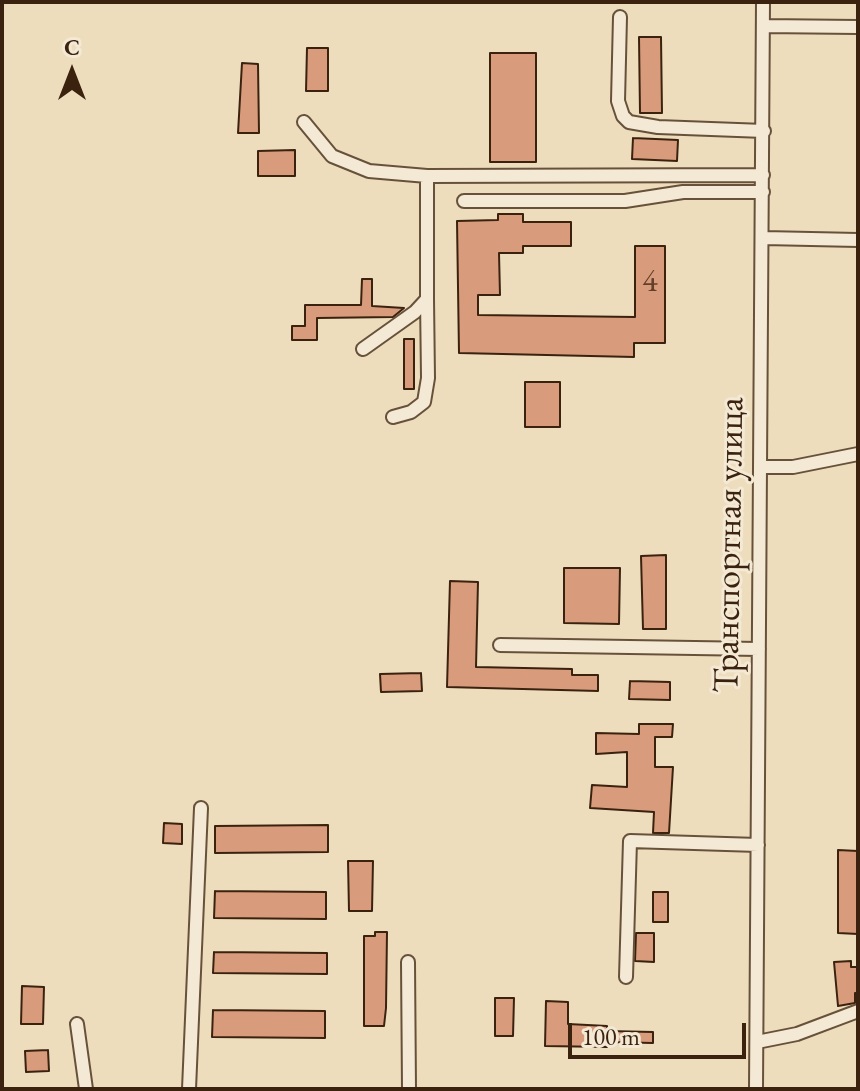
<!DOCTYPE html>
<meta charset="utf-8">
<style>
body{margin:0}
#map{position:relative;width:860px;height:1091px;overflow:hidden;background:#edddbd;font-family:"EB Garamond",serif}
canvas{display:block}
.frame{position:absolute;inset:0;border:4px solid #3b220f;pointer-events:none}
.north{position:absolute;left:32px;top:32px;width:80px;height:80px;-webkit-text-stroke:6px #f3e9d4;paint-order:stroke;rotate:0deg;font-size:22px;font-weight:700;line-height:32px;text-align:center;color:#3b220f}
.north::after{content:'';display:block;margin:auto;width:28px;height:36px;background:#3b220f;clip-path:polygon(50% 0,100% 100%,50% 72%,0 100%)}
.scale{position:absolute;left:568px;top:1023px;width:178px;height:36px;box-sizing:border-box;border:4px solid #3b220f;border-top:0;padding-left:10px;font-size:24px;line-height:28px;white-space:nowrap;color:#3b220f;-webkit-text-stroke:6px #f3e9d4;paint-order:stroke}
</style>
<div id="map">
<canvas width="860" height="1091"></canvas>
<div class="frame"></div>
<div class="north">С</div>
<div class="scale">100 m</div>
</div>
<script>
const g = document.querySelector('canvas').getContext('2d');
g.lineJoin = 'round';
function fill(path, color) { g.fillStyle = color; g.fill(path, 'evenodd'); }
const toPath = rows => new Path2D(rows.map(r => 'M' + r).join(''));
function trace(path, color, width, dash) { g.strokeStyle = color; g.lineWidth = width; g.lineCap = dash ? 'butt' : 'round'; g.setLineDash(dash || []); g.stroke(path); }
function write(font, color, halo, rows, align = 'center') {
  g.font = font + ' "EB Garamond",serif'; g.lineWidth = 6; g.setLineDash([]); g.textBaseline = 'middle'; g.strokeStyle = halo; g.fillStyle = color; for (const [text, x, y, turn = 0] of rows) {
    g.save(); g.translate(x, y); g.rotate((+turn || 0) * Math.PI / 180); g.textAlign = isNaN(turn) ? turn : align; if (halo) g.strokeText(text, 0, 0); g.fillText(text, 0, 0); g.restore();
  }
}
const building = toPath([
 [639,37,661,37,662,113,640,113,639,37],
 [307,48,328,48,328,91,306,91,307,48],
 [490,53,536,53,536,162,490,162,490,53],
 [242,63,258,64,259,133,238,133,242,63],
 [633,138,678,140,677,161,632,159,633,138],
 [295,150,295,176,258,176,258,151,295,150],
 [498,214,523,214,523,222,571,222,571,246,523,246,523,253,499,253,500,295,478,295,478,315,635,317,635,246,665,246,665,343,634,343,634,357,459,353,457,221,498,220,498,214],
 [362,279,372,279,372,306,404,308,393,317,317,318,317,340,292,340,292,326,305,326,305,305,361,305,362,279],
 [404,339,414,339,414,389,404,389,404,339],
 [525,382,560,382,560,427,525,427,525,382],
 [666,555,666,629,643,629,641,556,666,555],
 [564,568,620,568,619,624,564,623,564,568],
 [450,581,478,582,476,667,572,669,572,675,598,675,598,691,447,687,450,581],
 [421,673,422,691,381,692,380,674,421,673],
 [630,681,670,682,670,700,629,699,630,681],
 [639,724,673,724,672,737,655,737,655,767,673,767,669,833,653,833,654,812,590,808,592,785,627,787,627,752,596,754,596,733,639,734,639,724],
 [164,823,182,824,182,844,163,843,164,823],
 [328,825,328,852,215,853,215,826,328,825],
 [838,850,858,851,858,934,838,933,838,850],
 [348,861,373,861,372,911,349,911,348,861],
 [215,891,326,892,326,919,214,918,215,891],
 [653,892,668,892,668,922,653,922,653,892],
 [375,932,387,932,386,1008,384,1026,364,1026,364,936,375,936,375,932],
 [636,933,654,933,654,962,635,961,636,933],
 [214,952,327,953,327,974,213,973,214,952],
 [851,961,851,967,858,967,858,993,855,993,855,1003,838,1006,834,962,851,961],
 [22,986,44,987,43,1024,21,1024,22,986],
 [495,998,514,998,513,1036,495,1036,495,998],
 [546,1001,568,1002,568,1024,607,1026,607,1031,653,1032,653,1043,607,1042,607,1047,545,1046,546,1001],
 [213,1010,325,1011,325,1038,212,1037,213,1010],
 [48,1050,49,1071,26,1072,25,1051,48,1050]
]);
fill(building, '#d89c7d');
trace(building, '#3b220f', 2);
const minor = toPath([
 [620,17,618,101,623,116,629,122,658,127,764,131],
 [763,26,858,27],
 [304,122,332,156,369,171,427,176,763,175],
 [464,201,625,201,683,192,763,192],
 [764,238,858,240],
 [363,349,415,312,427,299,427,176],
 [393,417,411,412,424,402,428,378,427,299],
 [761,467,793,467,858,454],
 [500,645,759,649],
 [408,962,409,1089],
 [626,977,630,841,758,845],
 [77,1024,86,1089],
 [757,1042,797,1034,858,1011],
 [189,1089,201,808],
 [756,1089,763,2]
]);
trace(minor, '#68513a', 16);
trace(minor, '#f3e9d4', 12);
write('32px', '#62402a', null, [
 ["4",650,282]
]);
write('36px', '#3b220f', '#f3e9d4', [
 ["Транспортная улица",730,545,-89]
]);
</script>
